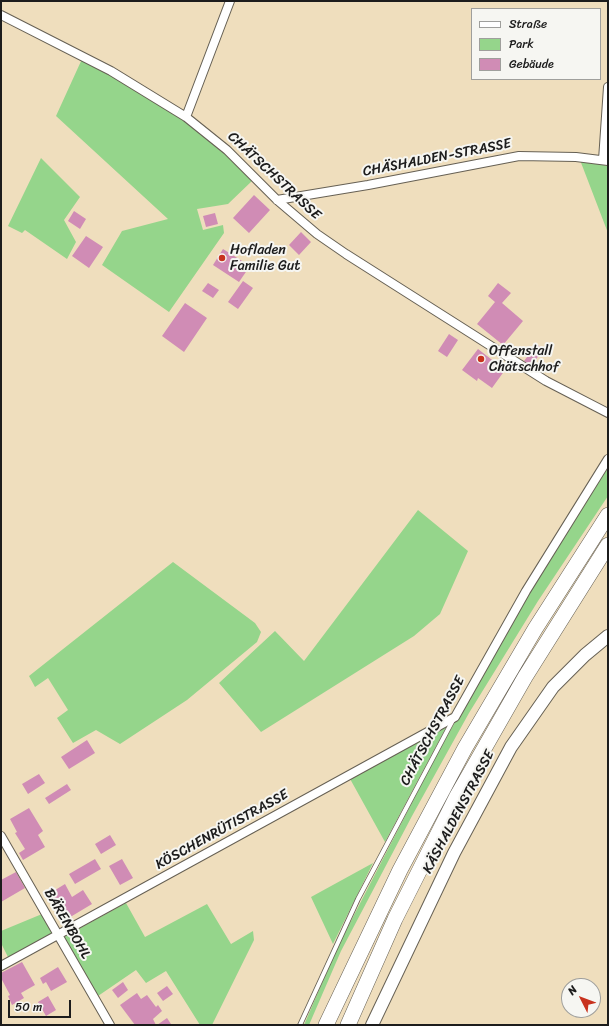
<!DOCTYPE html>
<meta charset="utf-8">
<style>
body{margin:0}
#map{position:relative;width:609px;height:1026px;overflow:hidden;background:#efdebd;font-family:Sriracha,sans-serif}
canvas{display:block}
.frame{position:absolute;inset:0;border:2px solid #1c1c1c;pointer-events:none}
.legend{position:absolute;left:471px;top:8px;width:130px;height:72px;box-sizing:border-box;background:#f6f6f2;border:1px solid #9f9f9c;margin:0;padding:5px 7px;list-style:none;font-size:12px;color:#1c1c1c}
.legend li{display:flex;align-items:center;gap:8px;height:20px}
.legend b{width:20px;border:1px solid #9f9f9c}
.north{position:absolute;left:561px;top:978px;width:40px;height:40px;box-sizing:border-box;background:#f6f6f2;border:1px solid #9f9f9c;border-radius:50%;rotate:312deg;font-size:11px;font-weight:700;line-height:16px;text-align:center;color:#1c1c1c}
.north::after{content:'';display:block;margin:auto;width:14px;height:18px;background:#c8321e;clip-path:polygon(50% 0,100% 100%,50% 72%,0 100%)}
.scale{position:absolute;left:8px;top:1000px;width:63px;height:18px;box-sizing:border-box;border:2px solid #1c1c1c;border-top:0;padding-left:5px;font-size:12px;line-height:14px;white-space:nowrap;color:#1c1c1c;-webkit-text-stroke:3px #f6f6f2;paint-order:stroke}
</style>
<div id="map">
<canvas width="609" height="1026"></canvas>
<div class="frame"></div>
<ul class="legend">
<li><b style="height:5px;background:#fff"></b>Straße</li>
<li><b style="height:11px;background:#95d58b"></b>Park</li>
<li><b style="height:11px;background:#d08cb5"></b>Gebäude</li>
</ul>
<div class="north">N</div>
<div class="scale">50 m</div>
</div>
<script>
const g = document.querySelector('canvas').getContext('2d');
g.lineJoin = 'round';
function fill(path, color) { g.fillStyle = color; g.fill(path, 'evenodd'); }
const toPath = rows => new Path2D(rows.map(r => 'M' + r).join(''));
function trace(path, color, width, dash) { g.strokeStyle = color; g.lineWidth = width; g.lineCap = dash ? 'butt' : 'round'; g.setLineDash(dash || []); g.stroke(path); }
function write(font, color, halo, rows, align = 'center') {
  g.font = font + ' Sriracha,sans-serif'; g.lineWidth = 4; g.setLineDash([]); g.textBaseline = 'middle'; g.strokeStyle = halo; g.fillStyle = color; for (const [text, x, y, turn = 0] of rows) {
    g.save(); g.translate(x, y); g.rotate((+turn || 0) * Math.PI / 180); g.textAlign = isNaN(turn) ? turn : align; if (halo) g.strokeText(text, 0, 0); g.fillText(text, 0, 0); g.restore();
  }
}
fill(toPath([
 [82,59,147,94,208,136,253,180,228,204,197,209,203,230,223,225,224,233,169,312,102,265,122,231,168,219,56,116],
 [41,158,80,197,64,220,76,242,67,259,25,230,22,233,8,226],
 [580,160,608,166,608,233],
 [608,465,608,496,538,601,469,713,412,816,341,951,309,1025,304,1025,337,948,435,758,516,612],
 [418,510,468,551,440,614,414,636,261,732,219,683,275,631,304,661],
 [173,562,255,623,261,632,257,642,187,700,120,744,96,730,73,743,57,718,68,710,48,678,35,687,29,676],
 [447,726,385,842,349,777],
 [373,863,333,944,311,897],
 [126,903,145,937,207,904,231,944,253,931,254,940,212,1025,200,1025,166,971,146,983,136,970,98,996,64,937],
 [42,914,53,934,8,957,1,943,1,931]
]), '#95d58b');
fill(toPath([
 [254,195,270,210,249,233,233,218],
 [74,211,86,219,80,229,68,221],
 [215,213,218,224,206,227,203,216],
 [301,232,311,242,299,255,289,245],
 [86,236,103,247,89,268,72,256],
 [223,249,250,266,239,282,213,265],
 [243,281,253,288,238,309,228,302],
 [208,283,219,290,213,298,202,291],
 [498,283,511,293,502,303,523,321,503,345,477,324,495,302,488,296],
 [185,303,207,318,184,352,162,336],
 [449,334,458,340,447,357,438,351],
 [537,344,543,350,531,366,524,361],
 [478,349,505,370,492,388,478,378,477,381,462,370],
 [87,740,95,753,69,769,61,757],
 [39,774,45,783,28,794,22,784],
 [67,784,71,790,49,804,45,798],
 [29,808,43,831,38,835,45,847,23,860,19,853,25,849,15,833,17,832,10,819],
 [110,835,116,845,101,854,95,844],
 [95,859,101,869,75,884,69,874],
 [122,859,133,878,120,885,109,866],
 [16,872,25,888,1,902,1,880],
 [65,884,72,897,83,890,92,904,67,919,64,915,59,918,47,895],
 [22,962,35,985,21,993,24,998,12,1005,8,996,10,995,1,978,1,973],
 [58,967,67,982,51,991,46,982,43,984,40,978],
 [123,982,128,990,118,998,112,990],
 [167,986,173,994,163,1001,157,993],
 [137,993,141,999,147,995,156,1007,158,1005,162,1011,153,1019,156,1025,135,1025,120,1005],
 [48,996,56,1010,46,1016,38,1002],
 [167,1018,171,1024,169,1025,157,1025]
]), '#d08cb5');
const lane = toPath([
 [300,1025,358,899,453,720]
]);
const street = toPath([
 [1,15,111,71,186,117,227,150,277,200,317,234,346,254,546,381,608,413],
 [186,117,230,1],
 [603,160,608,87],
 [277,200,368,185,519,156,576,157,608,161],
 [1,836,110,1025],
 [1,966,455,717,526,591,608,459]
]);
const secondary = toPath([
 [372,1025,454,853,511,747,553,687,585,655,608,636]
]);
const highway = toPath([
 [326,1025,400,870,465,748,535,629,608,515],
 [348,1025,395,919,457,796,525,677,608,545]
]);
trace(lane, '#666054', 5.5);
trace(street, '#666054', 10);
trace(secondary, '#666054', 14);
trace(highway, '#666054', 16);
trace(lane, '#fff', 4);
trace(street, '#fff', 8);
trace(secondary, '#fff', 12);
trace(highway, '#fff', 15);
for (const [x, y, r, color] of [
 [222,258,4,"#c8321e"],
 [481,359,4,"#c8321e"]
]) { const dot = new Path2D(); dot.arc(x, y, r, 0, 2 * Math.PI); g.fillStyle = color; g.fill(dot); trace(dot, '#f6f6f2', 1.5); }
write('14px', '#1c1c1c', '#f6f6f2', [
 ["CHÄSHALDEN-STRASSE",437,158,-11],
 ["CHÄTSCHSTRASSE",274,176,43],
 ["CHÄTSCHSTRASSE",433,731,-62],
 ["KÄSHALDENSTRASSE",459,812,-62],
 ["KÖSCHENRÜTISTRASSE",222,830,-29],
 ["BÄRENBOHL",67,924,60]
]);
write('14px', '#1c1c1c', '#f6f6f2', [
 ["Hofladen",230,250],
 ["Familie Gut",230,266],
 ["Offenstall",489,351],
 ["Chätschhof",489,367]
], 'left');
</script>
